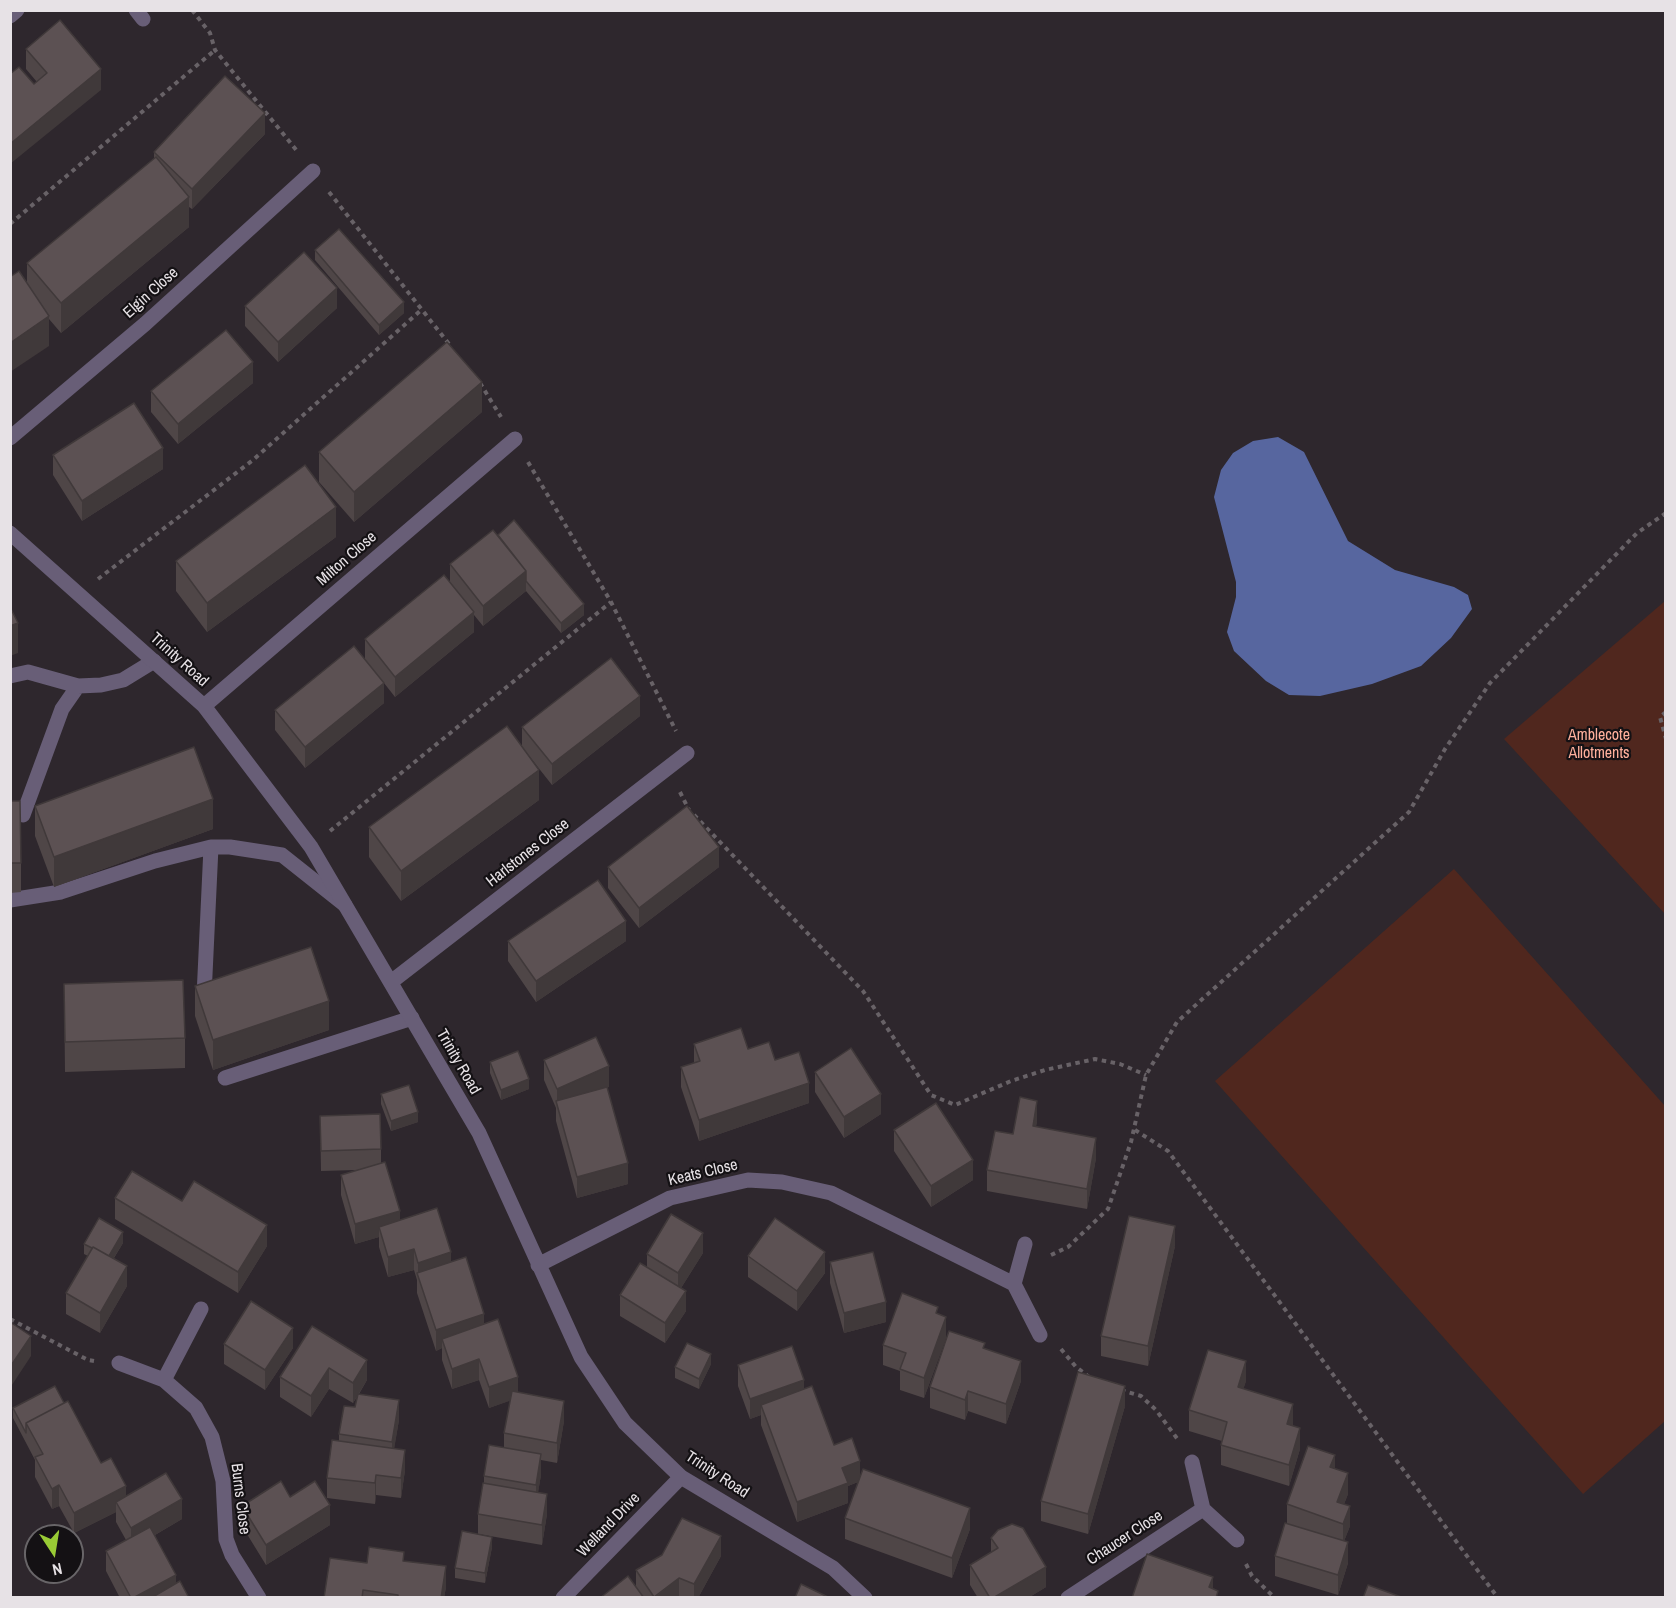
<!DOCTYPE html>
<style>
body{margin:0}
#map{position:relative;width:1676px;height:1608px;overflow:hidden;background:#2e272d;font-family:"Archivo Narrow",sans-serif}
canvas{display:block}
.frame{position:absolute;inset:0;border:12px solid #e7e2e6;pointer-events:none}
.north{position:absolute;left:24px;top:1524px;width:60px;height:60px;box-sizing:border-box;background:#141114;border:2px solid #686568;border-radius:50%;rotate:168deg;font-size:16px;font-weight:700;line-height:24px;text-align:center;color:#e7e2e6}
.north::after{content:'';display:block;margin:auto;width:21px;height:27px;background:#99cb35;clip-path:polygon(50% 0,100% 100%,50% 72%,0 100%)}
</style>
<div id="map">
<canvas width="1676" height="1608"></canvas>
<div class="frame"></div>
<div class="north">N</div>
</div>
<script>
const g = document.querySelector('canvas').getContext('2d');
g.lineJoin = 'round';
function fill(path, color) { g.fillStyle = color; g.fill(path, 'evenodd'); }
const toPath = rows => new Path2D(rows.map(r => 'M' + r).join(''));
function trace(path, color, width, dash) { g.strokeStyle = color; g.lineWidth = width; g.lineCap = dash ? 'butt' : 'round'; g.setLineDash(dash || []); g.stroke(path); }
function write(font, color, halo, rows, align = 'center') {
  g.font = font + ' "Archivo Narrow",sans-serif'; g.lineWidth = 4.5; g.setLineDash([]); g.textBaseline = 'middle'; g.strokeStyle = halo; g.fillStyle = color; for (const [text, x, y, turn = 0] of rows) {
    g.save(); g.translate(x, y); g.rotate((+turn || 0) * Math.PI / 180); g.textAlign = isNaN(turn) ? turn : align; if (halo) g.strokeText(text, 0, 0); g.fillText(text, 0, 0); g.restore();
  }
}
fill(toPath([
 [1665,601,1665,914,1504,739],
 [1454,869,1665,1106,1665,1421,1583,1494,1215,1081]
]), '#50271e');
fill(toPath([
 [1278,437,1304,452,1348,541,1395,570,1454,587,1468,595,1472,609,1451,638,1421,666,1372,684,1320,696,1289,695,1266,681,1234,651,1227,632,1236,597,1236,582,1214,497,1221,470,1233,453,1253,441]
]), '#57669f');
trace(toPath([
 [192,10,210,33,215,50,297,151],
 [329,192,449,344],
 [10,224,215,50],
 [480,383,501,417],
 [528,462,611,602,676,731],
 [98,579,253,460,420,311],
 [1666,712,1660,717,1666,739],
 [680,792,689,810],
 [694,815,863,991,931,1095,955,1105,1011,1081,1045,1070,1095,1059,1120,1064,1146,1075],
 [330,831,611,602],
 [1135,1130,1168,1151,1498,1598],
 [1051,1255,1068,1247,1108,1209,1131,1142,1146,1075,1177,1022,1409,812,1445,749,1490,683,1637,533,1666,513],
 [10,1319,88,1360,94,1361],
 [1061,1349,1076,1367,1089,1377],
 [1121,1390,1141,1396,1156,1410,1179,1441],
 [1246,1564,1252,1576,1275,1598]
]), '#686267', 4, [4.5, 4.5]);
trace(toPath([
 [10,676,28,672,78,686,101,685,123,680,154,661],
 [23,815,62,709,78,686],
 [10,900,61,892,155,861,211,847,230,847,282,855,345,905],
 [204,996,211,847],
 [225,1078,412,1018]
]), '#685e77', 15);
trace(toPath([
 [136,10,143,19],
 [10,16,17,10],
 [10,438,145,324,313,171],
 [10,533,204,706,311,847,479,1133,581,1357,625,1423,681,1477,833,1568,865,1598],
 [204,706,515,439],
 [391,982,687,753],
 [1025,1244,1014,1284,1040,1335],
 [538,1265,670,1198,748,1180,782,1182,831,1193,1014,1284],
 [119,1363,164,1380,196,1408,212,1437,223,1481,226,1539,232,1555,259,1598],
 [164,1380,201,1309],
 [1192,1462,1203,1509,1237,1540],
 [563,1598,681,1477],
 [1068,1598,1203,1509]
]), '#685e77', 15);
fill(toPath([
 [26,49,101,90,34,84,37,82,26,69],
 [265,134,192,209,189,207,189,227,61,333,49,319,49,346,27,284,27,263,154,159,154,152],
 [315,250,404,313,379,335,315,260],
 [245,306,337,308,278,362,245,326],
 [253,383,178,444,151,412,151,391],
 [482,412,354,522,319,482,319,452],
 [53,455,163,469,82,521,53,475],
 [498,535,584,615,561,633,526,591,483,626,474,615,474,632,395,697,384,683,384,703,305,768,275,730,275,710,365,659,365,639,450,582,450,564],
 [336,537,207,632,176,591,176,561],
 [640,716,552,785,522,747,522,727],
 [539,800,401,901,369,857,369,827],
 [10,801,21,863,21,892,10,893],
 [35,806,213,829,54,887,35,836],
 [608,867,719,867,639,928,608,888],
 [508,941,626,941,536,1002,508,961],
 [64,984,185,1038,185,1068,65,1072],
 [195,986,329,1030,213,1070,195,1016],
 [694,1044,748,1049,775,1060,809,1103,699,1141,681,1087,681,1067,694,1063],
 [544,1060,609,1087,607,1087,628,1184,577,1198,556,1121,556,1108,544,1080],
 [490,1062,529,1089,501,1100,490,1073],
 [815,1072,881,1114,844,1138,815,1092],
 [381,1094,418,1122,391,1131,381,1104],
 [320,1116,381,1149,381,1163,400,1220,451,1262,484,1324,518,1392,564,1421,557,1463,541,1460,541,1475,538,1492,547,1514,542,1545,478,1534,478,1514,484,1483,484,1476,504,1448,504,1433,511,1400,489,1408,479,1380,452,1389,442,1360,442,1348,436,1351,417,1293,417,1280,414,1270,388,1277,379,1247,379,1237,355,1244,341,1195,341,1175,356,1170,321,1171],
 [1037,1121,1036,1126,1096,1158,1087,1209,987,1191,987,1170,1013,1134],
 [894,1130,973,1180,931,1207,894,1151],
 [115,1198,267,1246,238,1293,115,1219],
 [123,1243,114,1258,127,1286,100,1333,66,1314,66,1293,88,1256,84,1254,84,1244],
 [1175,1246,1148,1366,1101,1356,1101,1336],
 [703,1253,681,1288,686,1311,665,1343,620,1316,620,1295,647,1267,647,1254],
 [748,1256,825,1273,797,1311,748,1277],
 [830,1262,886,1322,844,1333,830,1283],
 [312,1326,367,1380,359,1394,399,1420,394,1448,405,1470,401,1498,376,1495,375,1504,327,1498,327,1478,339,1441,339,1434,355,1407,357,1397,353,1403,329,1389,311,1417,280,1397,280,1377],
 [946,1338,924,1398,900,1390,900,1371,883,1365,883,1345],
 [224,1344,293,1348,265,1390,224,1364],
 [985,1348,1021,1381,1006,1424,968,1411,965,1420,930,1408,930,1387],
 [711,1364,699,1389,675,1378,675,1367],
 [738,1365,804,1388,834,1445,860,1476,970,1529,952,1578,845,1539,845,1518,858,1482,848,1486,848,1503,797,1522,761,1425,761,1415,750,1419,738,1386],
 [1246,1381,1243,1389,1293,1424,1293,1426,1300,1449,1289,1486,1221,1465,1221,1445,1222,1441,1189,1431,1189,1410],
 [64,1403,101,1463,126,1496,182,1519,155,1535,176,1584,189,1598,120,1598,106,1571,106,1551,126,1540,116,1522,116,1512,74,1533,59,1506,52,1509,35,1477,35,1460,13,1418,13,1408],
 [1125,1406,1088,1534,1041,1521,1041,1501],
 [1335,1469,1348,1494,1344,1504,1350,1526,1344,1541,1348,1563,1338,1595,1275,1576,1275,1556,1287,1524,1287,1504],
 [242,1506,330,1525,266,1565,242,1526],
 [991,1538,1046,1587,1028,1598,978,1598,970,1585,970,1565,991,1552],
 [492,1547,485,1583,455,1578,455,1568],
 [721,1556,698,1598,600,1598,636,1586,636,1570],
 [404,1561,446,1587,444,1598,324,1598,367,1563]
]), '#4f4647');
fill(toPath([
 [101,69,101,90,10,164,10,144],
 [265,113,265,134,192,209,192,189],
 [189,197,189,227,61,333,61,303],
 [337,288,337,308,278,362,278,342],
 [404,302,404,313,379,335,379,325],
 [49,316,49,346,10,372,10,343],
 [253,362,253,383,178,444,178,424],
 [482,382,482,412,354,522,354,492],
 [163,448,163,469,82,521,82,501],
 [336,507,336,537,207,632,207,603],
 [526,571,526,591,483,626,483,606],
 [584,604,584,615,561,633,561,623],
 [474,612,474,632,395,697,395,677],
 [18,623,18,653,10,656,10,626],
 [384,683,384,703,305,768,305,747],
 [640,696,640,716,552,785,552,764],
 [539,770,539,800,401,901,401,871],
 [213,799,213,829,54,887,54,857],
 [719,847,719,867,639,928,639,908],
 [626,921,626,941,536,1002,536,981],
 [329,1001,329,1030,213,1070,213,1040],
 [609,1066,609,1087,559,1109,557,1103,557,1089],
 [529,1079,529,1089,501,1100,501,1090],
 [809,1083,809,1103,699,1141,699,1120],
 [881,1094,881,1114,844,1138,844,1117],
 [1037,1101,1037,1121,1033,1146,1033,1126],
 [418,1112,418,1122,391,1131,391,1121],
 [1096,1138,1096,1158,1087,1209,1087,1189],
 [973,1160,973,1180,931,1207,931,1186],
 [628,1163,628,1184,577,1198,577,1177],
 [400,1211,400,1231,379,1227,379,1237,355,1244,355,1224],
 [267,1225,267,1246,238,1293,238,1272],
 [1175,1226,1175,1246,1148,1366,1148,1346],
 [123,1232,123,1243,108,1267,108,1257],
 [703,1233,703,1253,678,1293,678,1273],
 [414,1249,414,1270,388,1277,388,1257],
 [451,1252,451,1273,418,1276,418,1263],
 [825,1252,825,1273,797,1311,797,1291],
 [127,1266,127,1286,100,1333,100,1313],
 [686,1291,686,1311,665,1343,665,1323],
 [886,1302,886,1322,844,1333,844,1313],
 [484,1314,484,1335,442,1339,442,1348,436,1351,436,1330],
 [946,1317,946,1338,924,1398,924,1378],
 [293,1328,293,1348,265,1390,265,1370],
 [31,1336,31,1356,10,1388,10,1367],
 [711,1354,711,1364,699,1389,699,1379],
 [479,1359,479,1380,452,1389,452,1369],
 [367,1360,367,1380,353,1403,353,1383],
 [1021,1361,1021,1381,1006,1424,1006,1404],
 [1246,1361,1246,1381,1238,1407,1238,1387],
 [329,1368,329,1389,311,1417,311,1396],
 [518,1377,518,1398,489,1408,489,1387],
 [804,1380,804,1400,761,1405,761,1415,750,1419,750,1399],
 [1125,1386,1125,1406,1088,1534,1088,1514],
 [968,1391,968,1411,965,1420,965,1400],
 [399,1400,399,1420,392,1462,392,1442],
 [564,1401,564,1421,557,1463,557,1443],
 [1293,1404,1293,1424,1287,1445,1287,1424],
 [1300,1428,1300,1449,1289,1486,1289,1465],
 [405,1450,405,1470,401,1498,401,1478],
 [541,1454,541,1475,536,1505,536,1485],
 [1335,1455,1335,1475,1330,1467],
 [860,1461,860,1481,848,1486,848,1503,797,1522,797,1502,842,1468],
 [1348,1473,1348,1494,1337,1522,1337,1502],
 [376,1475,376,1495,375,1504,375,1483],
 [59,1485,59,1506,52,1509,52,1489],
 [126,1486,126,1506,116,1502,116,1512,74,1533,74,1513],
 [547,1494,547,1514,542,1545,542,1525],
 [182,1499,182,1519,131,1549,131,1528],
 [330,1505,330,1525,266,1565,266,1545],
 [1350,1506,1350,1526,1343,1544,1343,1524],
 [970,1508,970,1529,952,1578,952,1558],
 [721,1536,721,1556,698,1598,694,1598,694,1584],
 [492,1537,492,1547,485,1583,485,1573],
 [1348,1542,1348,1563,1338,1595,1338,1575],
 [446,1566,446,1587,444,1598,441,1598],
 [1046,1567,1046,1587,1028,1598,993,1598],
 [176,1575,176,1595,171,1598,133,1598],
 [1213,1577,1213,1598,1209,1587],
 [679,1578,679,1598,654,1598]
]), '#40393a');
const building = toPath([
 [60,20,101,69,10,144,10,74,19,67,34,84,47,73,26,49,60,20],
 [225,76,265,113,192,189,154,152,225,76],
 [156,157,189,197,61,303,27,263,156,157],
 [339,229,404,302,379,325,315,250,339,229],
 [304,252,337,288,278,342,245,306,304,252],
 [19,271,49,316,10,343,10,277,19,271],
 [226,330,253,362,178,424,151,391,226,330],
 [447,342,482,382,354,492,319,452,447,342],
 [134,403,163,448,82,501,53,455,134,403],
 [305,465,336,507,207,603,176,561,305,465],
 [514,520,584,604,561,623,526,581,526,571,498,535,514,520],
 [493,530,526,571,483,606,450,564,493,530],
 [444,575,474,612,395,677,365,639,444,575],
 [10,607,18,623,10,626,10,607],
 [354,646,384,683,305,747,275,710,354,646],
 [611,658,640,696,552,764,522,727,611,658],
 [507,726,539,770,401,871,369,827,507,726],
 [194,747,213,799,54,857,35,806,194,747],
 [10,801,20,801,21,863,10,863,10,801],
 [687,806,719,847,639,908,608,867,687,806],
 [598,880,626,921,536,981,508,941,598,880],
 [311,947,329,1001,213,1040,195,986,311,947],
 [183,980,185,1038,65,1042,64,984,183,980],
 [741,1028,748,1049,769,1042,775,1060,799,1052,809,1083,699,1120,681,1067,700,1061,694,1044,741,1028],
 [596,1037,609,1066,557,1089,544,1060,596,1037],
 [851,1048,881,1094,844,1117,815,1072,851,1048],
 [518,1051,529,1079,501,1090,490,1062,518,1051],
 [409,1085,418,1112,391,1121,381,1094,409,1085],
 [607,1087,628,1163,577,1177,556,1101,607,1087],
 [1020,1097,1037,1101,1033,1126,1096,1138,1087,1189,987,1170,995,1131,1013,1134,1020,1097],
 [936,1103,973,1160,931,1186,894,1130,936,1103],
 [380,1114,381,1149,321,1151,320,1116,380,1114],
 [385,1162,400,1211,355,1224,341,1175,385,1162],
 [132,1171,182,1201,194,1181,267,1225,238,1272,115,1198,132,1171],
 [437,1208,451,1252,418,1263,414,1249,388,1257,379,1227,437,1208],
 [671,1214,703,1233,678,1273,647,1254,671,1214],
 [1129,1216,1175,1226,1148,1346,1101,1336,1129,1216],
 [99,1218,123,1232,109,1256,93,1247,92,1248,84,1244,99,1218],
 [775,1218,825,1252,797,1291,748,1256,775,1218],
 [93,1247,127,1266,100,1313,66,1293,93,1247],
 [873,1252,886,1302,844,1313,830,1262,873,1252],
 [466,1257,484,1314,436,1330,417,1273,466,1257],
 [640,1263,686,1291,665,1323,620,1295,640,1263],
 [902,1293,938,1307,936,1313,946,1317,924,1378,900,1369,906,1353,883,1345,902,1293],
 [251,1301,293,1328,265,1370,224,1344,251,1301],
 [498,1319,518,1377,489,1387,479,1359,452,1369,442,1339,498,1319],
 [10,1322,31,1336,10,1367,10,1322],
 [312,1326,367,1360,353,1383,329,1368,311,1396,280,1377,312,1326],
 [949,1331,985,1343,983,1348,1021,1361,1006,1404,968,1391,965,1400,930,1387,949,1331],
 [687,1343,711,1354,699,1379,675,1367,687,1343],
 [792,1346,804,1380,750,1399,738,1365,792,1346],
 [1208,1350,1246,1361,1238,1387,1293,1404,1287,1424,1300,1428,1289,1465,1221,1445,1227,1422,1189,1410,1208,1350],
 [1078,1372,1125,1386,1088,1514,1041,1501,1078,1372],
 [55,1386,64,1403,26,1423,26,1433,13,1408,55,1386],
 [812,1386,834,1445,852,1438,860,1461,842,1468,848,1483,797,1502,761,1405,812,1386],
 [512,1391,564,1401,557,1443,504,1433,512,1391],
 [358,1394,399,1400,392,1442,339,1434,344,1406,355,1407,358,1394],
 [68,1401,101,1463,111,1458,126,1486,74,1513,59,1485,52,1489,35,1457,43,1454,26,1423,68,1401],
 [332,1440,405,1450,401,1478,376,1475,375,1483,327,1478,332,1440],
 [489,1445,541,1454,536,1485,484,1476,489,1445],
 [1308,1446,1335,1455,1330,1467,1348,1473,1337,1502,1350,1506,1343,1524,1287,1504,1308,1446],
 [863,1469,970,1508,952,1558,845,1518,863,1469],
 [166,1473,182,1499,131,1528,116,1502,166,1473],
 [281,1481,290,1497,315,1481,330,1505,266,1545,242,1506,281,1481],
 [483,1483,547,1494,542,1525,478,1514,483,1483],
 [682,1518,721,1536,694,1584,679,1578,654,1597,636,1570,662,1555,682,1518],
 [1285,1523,1348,1542,1338,1575,1275,1556,1285,1523],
 [1012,1524,1023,1528,1046,1567,993,1598,990,1598,970,1565,998,1548,991,1538,998,1530,1012,1524],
 [150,1527,176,1575,133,1598,131,1598,106,1551,150,1527],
 [462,1531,492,1537,485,1573,455,1568,462,1531],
 [369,1547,404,1552,403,1561,446,1566,441,1598,398,1598,398,1595,363,1590,362,1598,324,1598,330,1558,367,1563,369,1547],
 [1147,1554,1213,1577,1209,1587,1218,1591,1216,1598,1132,1598,1147,1554],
 [628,1576,644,1598,600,1598,628,1576],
 [180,1581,189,1598,151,1598,180,1581],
 [801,1584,830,1598,795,1598,801,1584],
 [1368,1585,1404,1598,1363,1598,1368,1585]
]);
fill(building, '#5c5153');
trace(building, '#40393a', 1.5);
write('16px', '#e7e2e6', '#141114', [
 ["Elgin Close",151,293,-42],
 ["Milton Close",347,559,-41],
 ["Trinity Road",179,660,42],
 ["Harlstones Close",528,853,-38],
 ["Trinity Road",458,1062,60],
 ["Keats Close",703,1173,-13],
 ["Trinity Road",717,1475,33],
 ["Burns Close",240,1499,83],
 ["Welland Drive",609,1525,-46],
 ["Chaucer Close",1125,1538,-33]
]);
write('16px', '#ffb09c', '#141114', [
 ["Amblecote",1599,736],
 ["Allotments",1599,754]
]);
</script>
